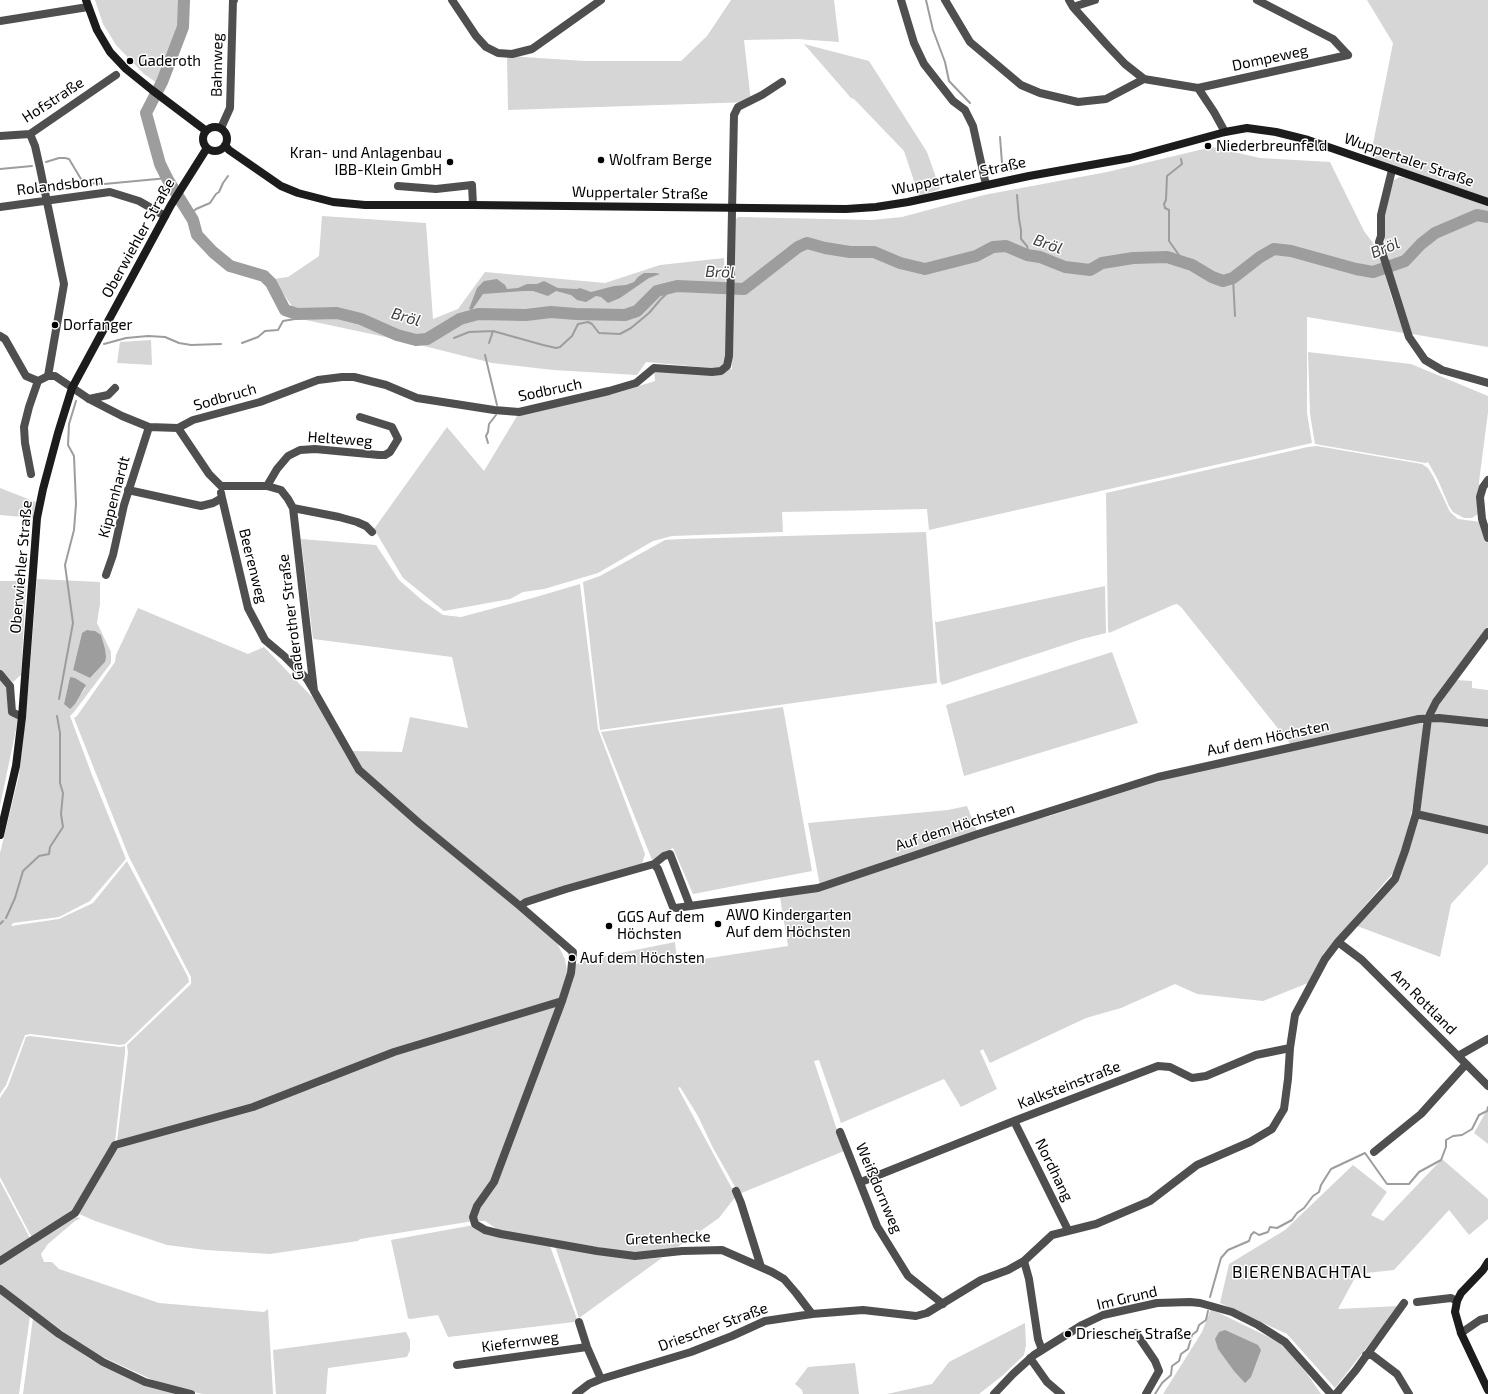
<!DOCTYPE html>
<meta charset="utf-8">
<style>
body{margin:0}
canvas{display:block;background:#fff}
</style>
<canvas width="1488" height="1394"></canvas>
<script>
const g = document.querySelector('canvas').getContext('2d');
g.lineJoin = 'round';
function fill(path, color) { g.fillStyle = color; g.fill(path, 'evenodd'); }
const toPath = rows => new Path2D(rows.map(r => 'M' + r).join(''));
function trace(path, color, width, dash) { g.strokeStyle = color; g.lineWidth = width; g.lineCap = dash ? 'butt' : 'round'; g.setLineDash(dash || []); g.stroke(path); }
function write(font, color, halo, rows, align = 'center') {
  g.font = font + ' "Exo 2",sans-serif'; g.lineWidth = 3; g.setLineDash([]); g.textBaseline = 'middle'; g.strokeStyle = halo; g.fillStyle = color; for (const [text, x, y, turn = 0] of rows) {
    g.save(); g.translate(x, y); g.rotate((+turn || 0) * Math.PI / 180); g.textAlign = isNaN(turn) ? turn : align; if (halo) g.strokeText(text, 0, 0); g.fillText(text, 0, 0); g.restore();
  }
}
fill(toPath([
 [95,0,183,0,185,23,163,87,144,74,116,45,103,24],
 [731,0,834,0,839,42,797,39,744,40,751,102,508,110,507,56,585,61,681,61,707,36],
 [1367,0,1488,0,1488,198,1370,159,1393,43],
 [804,44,869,61,927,152,940,189,919,196,904,151,854,99,851,98],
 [1212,147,1260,158,1330,162,1364,231,1379,251,1391,296,1404,333,1307,317,1307,413,1312,443,929,530,927,509,782,512,783,532,672,536,653,541,598,573,544,589,523,592,510,599,444,611,403,578,374,529,447,427,484,471,517,416,620,392,655,381,654,368,712,368,646,362,637,375,553,370,492,363,404,341,301,319,273,279,288,277,319,256,322,216,426,223,433,319,458,309,485,272,605,283,660,265,724,258,727,307,725,365,720,369,732,369,735,220,738,217,872,220,902,217,984,195,1107,172],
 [1399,177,1406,178,1488,205,1488,347,1412,334,1391,268,1383,233,1384,215,1394,180],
 [151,340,152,365,117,363,120,342],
 [1308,352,1411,364,1488,396,1488,412,1479,482,1479,509,1478,514,1472,518,1464,518,1453,512,1449,506,1438,480,1428,462,1425,463,1315,444,1310,414],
 [1317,446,1422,464,1428,468,1433,476,1450,512,1458,519,1481,522,1488,541,1488,626,1426,713,1422,716,1292,746,1181,607,1177,604,1173,605,1109,633,1108,630,1106,493,1308,447],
 [0,488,36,502,33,518,0,515],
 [926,532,937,683,600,730,583,582,600,576,665,540,681,539],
 [301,539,376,545,399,580,423,601,443,615,461,617,536,597,580,584,598,729,645,854,642,864,521,901,514,898,370,777,358,763,352,751,402,752,410,717,468,728,452,657,313,639],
 [37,579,100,582,100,604,97,623,111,652,111,663,74,712,70,716,92,775,126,859,90,901,59,917,13,923,11,926,59,919,93,903,127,861,188,977,189,982,125,1044,120,1045,30,1034,25,1035,6,1085,0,1094,0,853,19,775,28,691],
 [91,630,101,635,105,662,90,678,73,670,82,633],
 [70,677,85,688,81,694,64,704],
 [0,581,18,581,26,585,21,675,13,682,0,669],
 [1105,586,1106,633,1082,639,942,685,940,681,935,621,937,622],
 [138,608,248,654,264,647,316,701,347,755,552,937,558,945,565,959,567,971,581,961,675,942,677,963,788,946,780,897,821,891,808,823,948,810,967,806,978,834,1050,816,1154,781,1419,721,1425,726,1412,810,1398,867,1324,953,1308,983,1263,1001,1197,994,1175,984,1121,1008,1086,1018,990,1063,983,1049,980,1051,997,1089,961,1107,944,1079,841,1123,819,1060,814,1061,844,1151,739,1194,712,1146,698,1116,680,1087,678,1088,736,1196,719,1218,672,1251,628,1252,500,1231,485,1221,474,1221,360,1239,358,1241,270,1254,206,1250,167,1245,95,1221,79,1214,80,1211,117,1148,252,1108,328,1083,117,1141,128,1053,127,1045,191,984,191,977,129,857,74,718,77,716,115,662,116,655],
 [1112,652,1138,723,964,776,946,705],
 [0,678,7,686,11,713,18,720,0,806],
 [1456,680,1472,681,1472,688,1488,690,1488,721,1437,715,1434,712],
 [783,707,812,871,693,894,673,848,652,860,601,732],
 [1431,721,1488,724,1488,827,1419,812],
 [1417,817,1488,831,1488,864,1451,904,1440,957,1357,926,1398,880],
 [30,1036,120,1047,125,1046,125,1053,115,1142,77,1207,35,1237,31,1236,0,1177,0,1098,8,1086,26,1037],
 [1488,1108,1488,1144,1474,1133],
 [1442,1159,1488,1199,1488,1219,1469,1235,1449,1210,1394,1270,1357,1274,1338,1309,1399,1306,1335,1388,1287,1334,1220,1303,1229,1264,1285,1230,1353,1165,1387,1192,1371,1215,1383,1221],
 [0,1181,31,1240,0,1259],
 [75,1217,81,1218,75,1221,48,1244,41,1254,44,1262,52,1262,59,1269,159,1303,264,1312,268,1309,273,1394,203,1394,183,1390,155,1381,103,1357,80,1344,0,1285,0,1265],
 [474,1225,550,1246,577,1319,574,1322,448,1337,438,1315,410,1319,408,1318,391,1240],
 [555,1246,636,1259,662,1258,579,1318],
 [0,1293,30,1316,19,1394,0,1394],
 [1211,1309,1283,1344,1308,1375,1321,1394,1163,1394,1202,1332],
 [33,1318,90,1359,115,1371,176,1394,23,1394],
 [1025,1323,1026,1345,1024,1355,1002,1376,979,1394,887,1394,932,1384,949,1362],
 [406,1332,410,1340,410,1350,407,1357,328,1368,326,1394,276,1394,273,1350],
 [855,1363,859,1394,803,1394,802,1390,795,1384,808,1367]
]), '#d6d6d6');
fill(toPath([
 [644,273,656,273,660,274,649,278,620,298,608,303,601,297,596,296,586,302,577,300,571,295,556,291,548,296,533,291,523,291,483,294,472,310,469,309,477,288,484,281,497,279,505,285,507,289,518,288,527,284,537,284,544,281,558,288,577,289,580,288,591,292,614,286,626,285,634,282,638,277],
 [87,630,95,631,101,635,105,649,106,657,105,662,90,678,73,670,82,633],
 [70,677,75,678,86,685,75,704,70,709,64,704],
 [1225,1330,1258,1345,1261,1350,1251,1377,1245,1383,1234,1371,1218,1349,1215,1339,1219,1332]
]), '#9d9d9d');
trace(toPath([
 [926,0,933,30,945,62,949,81,970,103],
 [1000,137,1002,163,1011,171],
 [1181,159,1182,164,1167,176,1166,200,1164,204,1165,208,1169,210,1169,241,1184,262],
 [46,162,59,158,65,158,69,159,81,179,89,183,104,184,168,178],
 [0,169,32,166],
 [1017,195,1019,219,1021,230,1021,239,1027,246,1029,255],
 [190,215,196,209,210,203,216,194,219,192,223,183,228,176],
 [1233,278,1235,316],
 [454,338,469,332,493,331],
 [242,343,258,337,265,331,278,330,283,321,295,319,300,314],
 [489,343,493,331,543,345,556,348,560,347,572,336,578,324,588,322,592,324,599,333,620,334,631,328,649,313,661,299,674,287],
 [104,344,126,338,148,336,165,337,179,343,191,345,221,344],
 [485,355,497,405],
 [488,443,486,436,488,432,489,424,496,415],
 [59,699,73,623,65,565,74,530,76,504,74,456,68,445,69,424,76,401],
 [6,918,15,898,23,871,39,856,49,854,50,847,63,827,61,814,63,793,60,783,60,733,57,716],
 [0,924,3,921],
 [1210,1297,1221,1258,1228,1250,1249,1241,1251,1235,1254,1232,1259,1235,1268,1232,1270,1227,1277,1228,1292,1220,1297,1213,1304,1208,1313,1196,1319,1192,1321,1185,1331,1169,1365,1153,1387,1184,1409,1184,1419,1172,1441,1160,1446,1147,1446,1140,1453,1136,1462,1135,1472,1129,1479,1115,1487,1111,1488,1107],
 [1155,1394,1162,1383,1171,1375,1172,1366,1179,1361,1181,1354,1188,1349,1192,1335,1197,1331,1199,1325,1206,1320,1208,1311]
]), '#9d9d9d', 2);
trace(toPath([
 [184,0,183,27,162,82,146,113,160,164,168,180,193,220,197,235,213,252,230,266,264,276,271,283,285,310,297,314,337,313,361,319,397,335,416,340,427,339,460,319,478,314,526,315,551,312,576,314,625,315,637,311,657,291,677,286,744,289,798,247,807,243,825,248,850,252,874,252,900,263,925,269,976,256,993,247,1006,246,1027,255,1040,257,1065,267,1090,270,1102,263,1133,258,1167,257,1192,265,1212,277,1223,281,1233,278,1260,257,1274,249,1291,251,1356,269,1373,272,1405,261,1421,244,1435,233,1477,215,1488,217]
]), '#9d9d9d', 12);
trace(toPath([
 [452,0,476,36,486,47,498,53,512,54,532,49,601,0],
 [901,0,914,43,924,64,953,101,965,110,973,126,986,185],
 [945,0,970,42,1021,85,1040,93,1078,102,1106,99,1144,79],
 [1069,0,1073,7,1107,45,1125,64,1144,79,1198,88,1214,112,1225,132],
 [1257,0,1333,39,1348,55],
 [1073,7,1095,0],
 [0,21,88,7],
 [1198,88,1348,55],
 [221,128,230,108,233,0,234,0],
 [30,134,35,146,40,168,64,284,48,376],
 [0,136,30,134,116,75],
 [1392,170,1381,215,1381,236,1379,242,1409,337,1425,360,1442,370,1488,383],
 [398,186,436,189,472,185,473,205],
 [0,207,110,192,139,201,165,216],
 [0,336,5,339,26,376,38,381],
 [89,399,108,395,115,388],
 [178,428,209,474,221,486,267,486,281,490,288,499,293,508,314,691,359,770,419,823,520,906,573,952,571,973,562,1001,494,1182,477,1206,473,1217,475,1224,485,1230,501,1234,597,1251,635,1256,682,1251,722,1250,772,1272,784,1279,796,1293,812,1314],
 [178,428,193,420,260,402,318,380,342,377,354,377,386,385,417,398,494,410,519,412,609,391,636,383,654,368,712,372,721,371,727,366,729,356,734,115,738,107,762,95,782,82],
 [31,474,25,443,24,427,29,407,38,381,48,376,55,376,89,399,122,416,149,427,178,428],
 [1488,480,1483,487,1480,497,1482,519,1488,538],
 [267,486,277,469,288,456,300,450,315,449,379,455,385,455,390,452,398,439,392,427,360,417],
 [128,490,201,506,213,503,222,498,221,493],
 [222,498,248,608,265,640,284,656,307,679,313,689],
 [293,508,339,517,357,522,366,526,372,532],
 [106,575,113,555,124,505,149,427],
 [0,674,10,686,12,712,22,717],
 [1416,814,1488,830],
 [654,864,658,869,673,907,676,908,818,888,978,834,1158,777,1419,719,1439,718,1488,723],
 [520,906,526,902,566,889,654,864,664,856,670,854,690,906],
 [1338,942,1362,960,1488,1086],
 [1458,1056,1488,1039],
 [1014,1121,1068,1230],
 [840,1132,877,1226,908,1276,943,1304],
 [1374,1152,1421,1114,1466,1064],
 [861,1182,1014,1121,1158,1066,1170,1067,1192,1078,1206,1076,1256,1055,1290,1048],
 [736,1191,741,1203,761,1267],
 [0,1261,75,1213,115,1145,253,1107,394,1052,562,1001],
 [1024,1261,1029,1279,1038,1339,1042,1350],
 [0,1289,59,1334,103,1362,145,1382,191,1394],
 [1417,1302,1451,1298,1457,1301],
 [579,1322,587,1347,601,1379],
 [1136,1333,1155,1361,1159,1371,1146,1394],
 [1461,1333,1480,1320,1488,1318],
 [1366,1355,1372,1355,1397,1374,1409,1394],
 [1030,1358,1047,1382,1061,1394],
 [457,1365,587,1347],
 [576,1394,589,1384,601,1379,691,1352,732,1336,765,1321,812,1314,863,1310,916,1316,927,1313,981,1280,1008,1270,1024,1261,1052,1235,1096,1224,1150,1201,1197,1165,1250,1142,1272,1129,1284,1109,1288,1079,1290,1048,1295,1015,1325,959,1338,942,1395,879,1405,851,1416,814,1428,718,1436,702,1488,632],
 [994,1394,1013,1374,1034,1355,1082,1325,1103,1315,1157,1303,1190,1302,1200,1303,1232,1312,1258,1325,1285,1342,1331,1394],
 [1336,1394,1356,1370,1404,1303]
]), '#4f4f4f', 8);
trace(toPath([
 [86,0,97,30,110,52,126,69,152,90,205,130],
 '203 139a12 12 0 1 1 24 0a12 12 0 1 1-24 0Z',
 [225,145,229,150,281,186,298,193,333,202,365,205,473,205,846,209,876,207,908,202,1029,176,1130,158,1225,132,1247,128,1276,132,1308,140,1488,202],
 [0,835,16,766,22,717,37,518,43,489,58,433,72,388,79,375,171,205,207,148],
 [1488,1262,1483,1270,1461,1293,1457,1301,1455,1312,1461,1333,1488,1390]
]), '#1c1c1c', 8);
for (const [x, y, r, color] of [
 [130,61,4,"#000"],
 [1208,146,4,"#000"],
 [601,160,4,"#000"],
 [450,162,4,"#000"],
 [55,325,4,"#000"],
 [718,924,4,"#000"],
 [609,926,4,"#000"],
 [572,958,4,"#000"],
 [1068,1334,4,"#000"]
]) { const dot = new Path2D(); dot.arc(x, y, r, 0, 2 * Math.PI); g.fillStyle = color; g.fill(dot); trace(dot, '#fff', 1.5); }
write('15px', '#000', '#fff', [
 ["Dompeweg",1270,58,-12],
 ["Bahnweg",217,65,-89],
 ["Hofstraße",53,100,-33],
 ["Wuppertaler Straße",1409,160,19],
 ["Wuppertaler Straße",959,176,-12],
 ["Rolandsborn",60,185,-7],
 ["Wuppertaler Straße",640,193,1],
 ["Oberwiehler Straße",138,238,-61],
 ["Sodbruch",550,390,-12],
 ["Sodbruch",225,397,-16],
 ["Helteweg",340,439,4],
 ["Kippenhardt",114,497,-75],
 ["Beerenweg",253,566,76],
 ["Oberwiehler Straße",21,567,-85],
 ["Gaderother Straße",291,617,-97],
 ["Auf dem Höchsten",1268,738,-12],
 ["Auf dem Höchsten",955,827,-18],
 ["Am Rottland",1424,1002,45],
 ["Kalksteinstraße",1069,1085,-21],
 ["Nordhang",1054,1170,64],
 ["Weißdornweg",879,1188,67],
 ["Gretenhecke",668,1238,-2],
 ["Im Grund",1127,1298,-13],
 ["Driescher Straße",713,1327,-20],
 ["Kiefernweg",520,1342,-8]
]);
write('15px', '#000', '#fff', [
 ["Gaderoth",138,61],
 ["Niederbreunfeld",1216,146],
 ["Kran- und Anlagenbau",442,153,"right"],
 ["IBB-Klein GmbH",442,170,"right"],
 ["Wolfram Berge",609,160],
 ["Dorfanger",63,325],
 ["AWO Kindergarten",726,915],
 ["Auf dem Höchsten",726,932],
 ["GGS Auf dem",617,917],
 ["Höchsten",617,934],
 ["Auf dem Höchsten",580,958],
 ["Driescher Straße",1076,1334]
], 'left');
write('italic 16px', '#3e3e3e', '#fff', [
 ["Bröl",1048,244,20],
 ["Bröl",1385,248,-22],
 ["Bröl",720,272,2],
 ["Bröl",406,317,17]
]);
g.letterSpacing = '1px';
write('17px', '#000', '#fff', [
 ["BIERENBACHTAL",1302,1272]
]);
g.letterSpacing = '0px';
</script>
